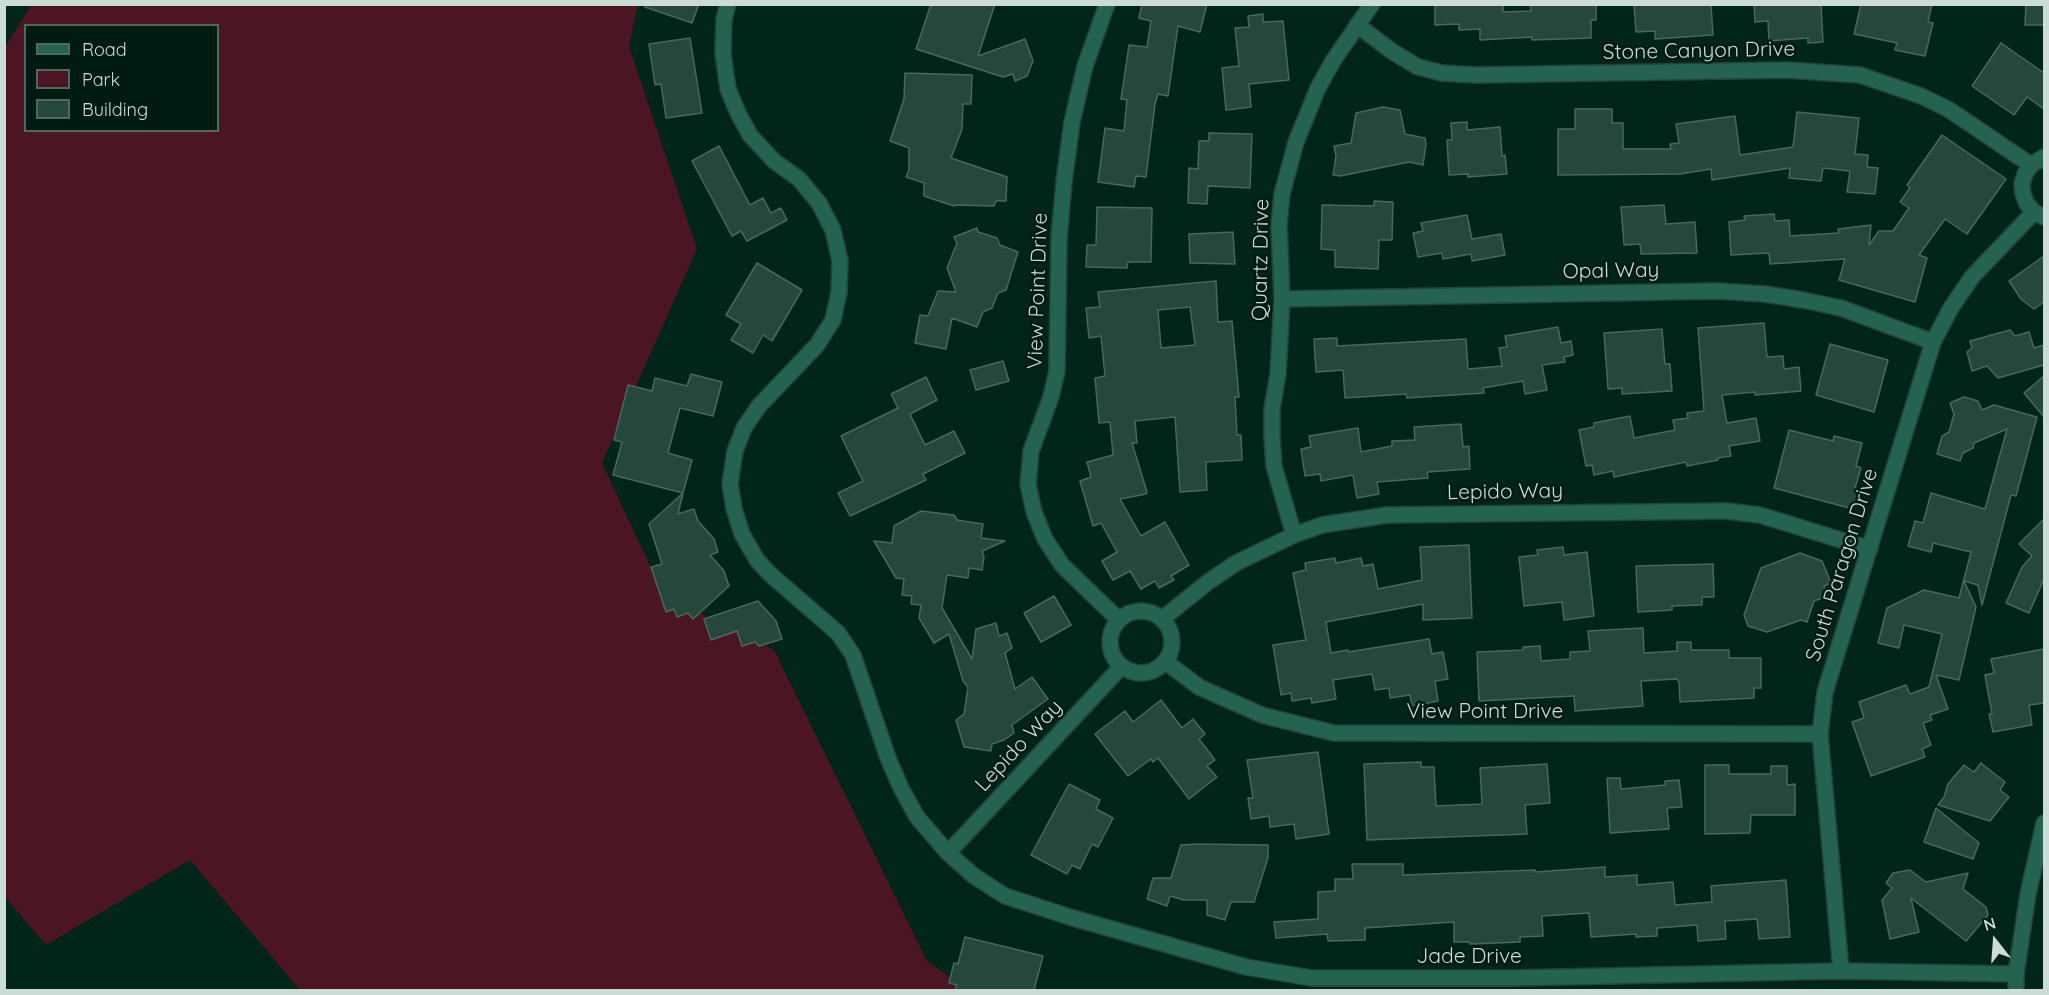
<!DOCTYPE html>
<style>
body{margin:0}
#map{position:relative;width:2049px;height:995px;overflow:hidden;background:#02251a;font-family:Quicksand,sans-serif}
canvas{display:block}
.frame{position:absolute;inset:0;border:6px solid #cadcd5;pointer-events:none}
.legend{position:absolute;left:24px;top:24px;width:195px;height:108px;box-sizing:border-box;background:#001b11;border:2px solid #51685f;margin:0;padding:8px 10px;list-style:none;font-size:18px;color:#cadcd5}
.legend li{display:flex;align-items:center;gap:12px;height:30px}
.legend b{width:30px;border:2px solid #51685f}
.north{position:absolute;left:1965px;top:911px;width:60px;height:60px;-webkit-text-stroke:4px #001b11;paint-order:stroke;rotate:343deg;font-size:16px;font-weight:700;line-height:24px;text-align:center;color:#cadcd5}
.north::after{content:'';display:block;margin:auto;width:21px;height:27px;background:#cadcd5;clip-path:polygon(50% 0,100% 100%,50% 72%,0 100%)}
</style>
<div id="map">
<canvas width="2049" height="995"></canvas>
<div class="frame"></div>
<ul class="legend">
<li><b style="height:8px;background:#24634f"></b>Road</li>
<li><b style="height:16px;background:#4b1523"></b>Park</li>
<li><b style="height:16px;background:#26483c"></b>Building</li>
</ul>
<div class="north">N</div>
</div>
<script>
const g = document.querySelector('canvas').getContext('2d');
g.lineJoin = 'round';
function fill(path, color) { g.fillStyle = color; g.fill(path, 'evenodd'); }
const toPath = rows => new Path2D(rows.map(r => 'M' + r).join(''));
function trace(path, color, width, dash) { g.strokeStyle = color; g.lineWidth = width; g.lineCap = dash ? 'butt' : 'round'; g.setLineDash(dash || []); g.stroke(path); }
function write(font, color, halo, rows, align = 'center') {
  g.font = font + ' Quicksand,sans-serif'; g.lineWidth = 5; g.setLineDash([]); g.textBaseline = 'middle'; g.strokeStyle = halo; g.fillStyle = color; for (const [text, x, y, turn = 0] of rows) {
    g.save(); g.translate(x, y); g.rotate((+turn || 0) * Math.PI / 180); g.textAlign = isNaN(turn) ? turn : align; if (halo) g.strokeText(text, 0, 0); g.fillText(text, 0, 0); g.restore();
  }
}
fill(toPath([
 [31,5,638,5,629,46,697,249,602,463,664,595,774,650,927,961,968,990,300,990,190,860,46,945,5,897,4,49],
 [26,26,218,26,218,130,26,130]
]), '#4b1523');
const building = toPath([
 [645,4,699,4,692,23,645,7,645,4],
 [935,4,995,4,978,56,1025,39,1033,61,1027,76,1015,81,1013,74,1003,77,916,49,930,7,935,4],
 [1142,4,1207,4,1200,32,1178,26,1168,96,1158,94,1155,104,1146,177,1136,176,1134,187,1098,182,1105,128,1124,131,1127,100,1121,99,1129,45,1147,47,1151,21,1139,18,1142,4],
 [1441,4,1503,4,1503,12,1531,11,1530,4,1596,4,1596,20,1591,20,1591,38,1532,40,1532,37,1480,40,1480,29,1459,30,1459,24,1435,25,1435,6,1441,4],
 [1634,4,1711,4,1713,35,1655,39,1655,31,1636,32,1634,4],
 [1754,4,1821,4,1823,42,1808,43,1808,38,1769,41,1768,21,1755,22,1754,4],
 [1861,4,1932,4,1928,22,1933,23,1925,56,1895,50,1897,43,1854,34,1861,4],
 [2026,4,2044,4,2044,25,2025,25,2026,4],
 [1263,14,1263,22,1283,21,1289,80,1249,84,1251,107,1226,110,1222,68,1239,66,1235,28,1249,27,1248,16,1263,14],
 [690,38,702,113,666,118,661,84,655,85,649,44,690,38],
 [2001,43,2044,73,2044,109,2027,97,2014,115,1972,86,2001,43],
 [905,73,972,75,971,104,963,104,962,129,951,158,1007,177,1006,201,996,201,994,206,955,205,954,206,924,196,924,183,906,177,909,170,909,148,890,141,904,99,905,73],
 [1383,107,1400,110,1405,134,1425,138,1426,144,1423,165,1409,162,1340,176,1333,175,1336,156,1334,146,1351,143,1356,113,1383,107],
 [1575,109,1612,109,1612,123,1623,123,1623,149,1671,149,1670,144,1679,143,1676,124,1735,116,1740,155,1793,147,1797,112,1859,118,1855,154,1868,155,1867,167,1878,168,1875,194,1847,192,1850,171,1823,168,1821,181,1789,178,1790,168,1712,180,1711,169,1680,174,1558,175,1558,129,1575,129,1575,109],
 [1467,122,1467,130,1500,127,1502,156,1505,155,1507,174,1468,177,1468,174,1449,175,1447,140,1452,140,1451,123,1467,122],
 [1209,133,1252,134,1250,188,1208,186,1207,204,1188,203,1189,168,1198,169,1199,141,1209,141,1209,133],
 [1942,135,2006,179,1967,234,1945,219,1919,255,1927,258,1915,302,1839,280,1845,259,1770,264,1769,253,1731,255,1729,222,1745,220,1744,216,1774,214,1775,221,1789,220,1790,236,1839,233,1838,229,1871,225,1869,245,1879,231,1893,231,1909,208,1900,202,1910,188,1907,185,1942,135],
 [719,146,750,205,763,198,771,213,781,208,787,220,747,241,741,231,732,236,692,161,719,146],
 [1374,201,1393,202,1392,240,1379,240,1378,269,1335,267,1335,250,1321,249,1322,205,1374,206,1374,201],
 [1664,205,1666,224,1695,222,1697,253,1641,254,1640,244,1624,245,1621,207,1664,205],
 [1097,207,1152,208,1151,262,1128,262,1127,268,1086,267,1087,245,1096,245,1097,207],
 [1467,215,1472,239,1501,234,1505,255,1472,261,1471,254,1443,259,1442,253,1418,257,1413,233,1423,231,1421,223,1467,215],
 [977,228,978,232,997,238,1000,245,1018,252,1006,290,998,293,992,308,983,312,977,327,952,318,946,349,915,343,920,315,928,316,938,291,956,292,947,268,957,243,954,237,977,228],
 [1233,232,1235,264,1190,263,1189,234,1233,232],
 [2044,256,2044,302,2034,309,2021,299,2009,281,2044,256],
 [757,263,802,290,772,341,763,335,753,353,731,340,741,324,726,315,757,263],
 [1216,281,1218,322,1232,321,1239,397,1235,397,1237,435,1241,435,1242,460,1206,462,1207,490,1180,492,1175,417,1135,421,1137,443,1132,443,1147,492,1146,494,1120,499,1141,536,1165,522,1189,565,1171,576,1174,580,1159,588,1155,581,1141,589,1130,571,1113,580,1102,561,1117,552,1101,523,1093,526,1080,481,1091,477,1087,462,1113,455,1110,422,1099,423,1095,378,1105,376,1101,336,1089,338,1086,308,1100,307,1098,292,1216,281],
 [1190,307,1195,345,1161,348,1158,310,1190,307],
 [1764,323,1767,357,1783,356,1784,369,1799,367,1801,391,1755,395,1755,392,1722,395,1727,423,1756,418,1760,441,1729,446,1731,456,1717,458,1718,460,1687,466,1686,462,1614,477,1613,471,1594,475,1592,465,1586,466,1579,430,1594,427,1594,423,1630,416,1634,438,1675,430,1673,420,1688,418,1687,413,1704,411,1698,328,1764,323],
 [1558,327,1561,343,1571,341,1573,355,1564,357,1565,362,1542,365,1547,390,1525,394,1523,381,1483,388,1484,393,1407,398,1406,394,1345,398,1343,370,1316,372,1314,339,1337,338,1337,346,1466,339,1468,369,1502,366,1499,348,1507,347,1505,336,1558,327],
 [1662,329,1665,364,1670,364,1672,391,1622,394,1622,388,1608,389,1604,333,1662,329],
 [2010,330,2015,336,2029,332,2034,348,2044,345,2044,365,1998,378,1987,366,1972,371,1967,352,1972,348,1970,341,2010,330],
 [1830,344,1888,360,1874,412,1816,395,1830,344],
 [1003,361,1009,381,976,390,970,370,1003,361],
 [691,374,722,382,713,416,680,408,668,453,692,460,683,493,613,475,622,442,614,440,628,385,652,391,655,378,687,386,691,374],
 [2044,376,2044,417,2024,393,2044,376],
 [926,377,937,400,910,414,925,445,954,431,965,453,923,474,926,480,850,516,838,493,863,481,841,436,898,408,891,394,926,377],
 [1964,397,1978,401,1982,410,1994,405,2037,417,2016,496,2011,495,1982,605,1978,585,1964,581,1976,607,1959,680,1936,675,1948,709,1930,715,1932,720,1923,723,1931,745,1922,749,1925,757,1871,776,1852,722,1864,718,1859,702,1906,685,1910,694,1929,687,1942,634,1904,625,1899,648,1878,643,1887,608,1924,590,1959,598,1971,552,1933,543,1931,552,1908,546,1915,521,1923,523,1931,493,1985,509,2007,429,1974,443,1973,448,1963,453,1960,461,1937,454,1942,436,1949,432,1954,414,1950,403,1964,397],
 [1461,424,1463,447,1469,446,1470,469,1427,472,1428,478,1377,482,1379,494,1357,498,1353,475,1321,481,1320,474,1305,476,1301,449,1311,447,1309,436,1358,428,1361,452,1392,446,1392,441,1415,440,1414,427,1461,424],
 [1789,430,1833,441,1834,436,1862,443,1856,466,1861,468,1855,488,1859,489,1853,509,1774,488,1789,430],
 [683,493,678,514,694,509,698,521,714,539,718,552,710,555,724,571,729,586,693,619,688,613,677,617,674,609,666,612,651,567,662,564,649,524,683,493],
 [921,511,954,515,957,520,983,524,981,538,1005,541,982,551,984,557,982,570,969,568,968,578,947,575,942,608,972,659,976,629,996,623,999,636,1007,633,1012,648,1005,653,1015,689,1032,677,1048,699,1012,725,1014,733,1004,740,992,744,991,751,964,747,956,720,964,714,968,687,963,681,949,634,934,643,919,618,921,605,911,604,912,596,902,595,904,579,896,578,874,541,892,543,894,526,921,511],
 [2044,519,2044,579,2029,613,2006,603,2022,567,2032,556,2019,544,2044,519],
 [1469,545,1472,618,1423,620,1423,604,1326,622,1331,653,1348,650,1348,652,1429,639,1432,654,1443,652,1448,679,1435,681,1438,701,1412,706,1410,695,1390,698,1389,688,1375,690,1372,674,1333,680,1336,699,1312,703,1311,698,1292,701,1291,693,1281,695,1273,645,1306,640,1293,573,1306,570,1305,563,1335,558,1336,563,1361,558,1363,566,1373,564,1378,589,1422,580,1420,547,1469,545],
 [1563,547,1564,555,1587,552,1594,616,1564,620,1562,602,1524,606,1519,557,1538,555,1537,550,1563,547],
 [1800,553,1822,561,1831,583,1824,586,1828,596,1814,601,1807,622,1801,620,1767,632,1748,626,1744,615,1761,568,1800,553],
 [1713,564,1714,597,1702,597,1702,605,1672,606,1672,610,1638,612,1636,566,1713,564],
 [1054,596,1071,625,1041,642,1024,613,1054,596],
 [758,601,776,621,782,639,759,646,755,642,742,646,737,631,711,640,704,619,758,601],
 [1643,628,1644,653,1677,651,1677,642,1691,642,1691,650,1729,650,1729,658,1761,658,1761,688,1754,688,1754,698,1680,702,1679,682,1677,679,1641,681,1643,706,1575,711,1574,696,1479,701,1477,652,1523,650,1523,647,1540,646,1541,661,1570,659,1570,652,1590,651,1588,631,1643,628],
 [2044,649,2044,703,2029,705,2032,725,1993,732,1989,714,1992,714,1985,675,1994,673,1991,659,2044,649],
 [1161,700,1182,728,1193,719,1205,734,1199,739,1215,760,1207,766,1217,777,1189,799,1158,758,1153,762,1151,759,1128,776,1095,734,1125,711,1133,722,1161,700],
 [1318,752,1329,834,1296,839,1294,824,1270,827,1269,816,1251,819,1248,798,1253,798,1247,760,1318,752],
 [1421,762,1421,767,1434,767,1436,806,1482,804,1480,768,1547,764,1550,803,1525,805,1527,834,1367,840,1364,764,1421,762],
 [1981,763,2005,782,2000,790,2009,797,1990,821,1938,805,1944,797,1948,784,1964,765,1974,772,1981,763],
 [1705,765,1729,765,1729,774,1771,774,1771,766,1787,766,1787,785,1795,784,1795,815,1751,815,1750,833,1705,834,1705,765],
 [1607,778,1620,778,1621,789,1665,785,1665,781,1679,780,1682,807,1667,808,1669,829,1610,833,1607,778],
 [1069,784,1100,800,1096,809,1113,818,1098,847,1092,844,1080,869,1072,865,1067,874,1031,855,1069,784],
 [1936,808,1979,843,1973,859,1924,842,1936,808],
 [1197,844,1268,845,1268,858,1254,902,1231,902,1225,920,1207,915,1207,900,1184,900,1170,896,1167,906,1147,899,1153,878,1171,878,1181,845,1197,844],
 [1352,864,1403,864,1403,875,1535,870,1535,872,1605,867,1605,877,1637,875,1637,885,1673,882,1675,905,1712,902,1711,886,1786,880,1790,937,1759,939,1757,919,1725,921,1726,939,1698,941,1697,925,1657,928,1657,936,1636,937,1636,934,1591,937,1589,913,1542,916,1543,936,1520,937,1520,942,1470,944,1470,942,1454,942,1454,922,1365,928,1365,940,1328,941,1327,934,1276,938,1274,922,1318,919,1318,892,1335,891,1335,879,1353,879,1352,864],
 [1910,870,1926,882,1968,873,1963,889,1986,907,1988,915,1966,941,1911,898,1919,932,1890,939,1882,900,1892,888,1886,883,1893,873,1910,870],
 [965,937,1043,956,1034,990,955,990,957,985,949,983,954,963,958,964,965,937]
]);
fill(building, '#26483c');
trace(building, '#47695c', 1.5);
const street = toPath([
 [728,4,724,19,723,54,728,89,738,113,750,135,774,161,799,179,819,203,833,230,840,261,839,292,833,320,817,345,759,406,744,428,735,451,730,483,734,509,742,534,757,560,771,575,838,633,853,655,888,758,901,788,917,817,948,853,974,876,1005,896,1073,918,1246,967,1311,978,1514,978,1841,971,2016,974],
 [1107,4,1085,66,1072,122,1064,182,1059,238,1057,371,1051,397,1031,451,1028,484,1034,512,1045,539,1062,565,1119,620],
 [1357,25,1393,52,1418,67,1442,73,1476,75,1787,70,1860,75,1921,96,1948,109,2031,165],
 [2044,157,2031,165,2025,174,2022,184,2023,194,2027,204,2034,212,2044,217],
 [1282,299,1717,291,1765,294,1803,300,1841,308,1933,342],
 [1294,535,1274,466,1272,437,1272,409,1278,374,1282,299,1279,225,1282,194,1296,142,1318,88,1333,61,1372,4],
 '1110 642a31 31 0 1 1 62 0a31 31 0 1 1-62 0Z',
 [1162,619,1208,582,1236,563,1294,535,1322,525,1387,515,1726,511,1760,515,1870,549],
 [1166,662,1199,687,1262,715,1334,733,1820,734],
 [948,853,1121,667],
 [1841,971,1820,734,1825,692,1933,342,1951,308,1972,277,2034,212],
 [2016,990,2016,974,2028,894,2044,823]
]);
trace(street, '#224238', 18);
trace(street, '#24634f', 15);
write('21px', '#cadcd5', '#001b11', [
 ["Stone Canyon Drive",1699,51,-1],
 ["Quartz Drive",1261,260,-89],
 ["Opal Way",1611,271,-1],
 ["View Point Drive",1038,291,-88],
 ["Lepido Way",1505,492,-1],
 ["South Paragon Drive",1842,565,-73],
 ["View Point Drive",1485,712],
 ["Lepido Way",1019,746,-47],
 ["Jade Drive",1469,957]
]);
</script>
